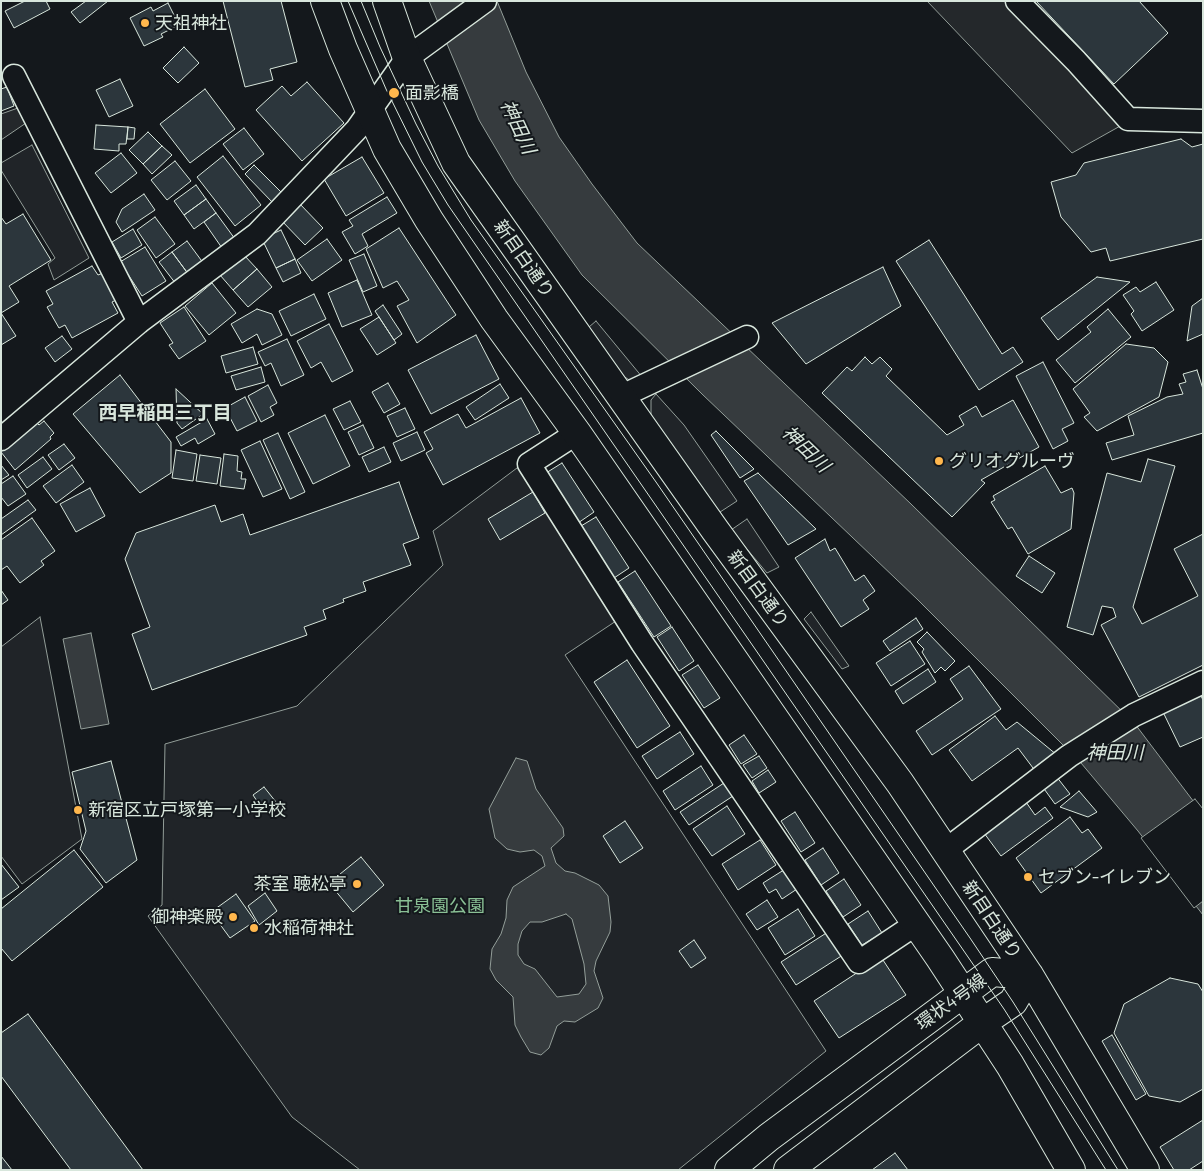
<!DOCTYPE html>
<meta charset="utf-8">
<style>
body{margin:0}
#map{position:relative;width:1204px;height:1171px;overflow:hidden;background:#14181c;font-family:Barlow,sans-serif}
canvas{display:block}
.frame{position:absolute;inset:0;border:2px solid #d8e6dc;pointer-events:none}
</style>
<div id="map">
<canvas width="1204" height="1171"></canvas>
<div class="frame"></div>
</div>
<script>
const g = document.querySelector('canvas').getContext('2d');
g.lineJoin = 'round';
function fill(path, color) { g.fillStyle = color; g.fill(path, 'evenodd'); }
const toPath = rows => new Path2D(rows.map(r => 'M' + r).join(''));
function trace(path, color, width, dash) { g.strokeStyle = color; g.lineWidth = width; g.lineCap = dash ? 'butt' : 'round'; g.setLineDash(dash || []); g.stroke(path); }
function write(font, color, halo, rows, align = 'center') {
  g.font = font + ' Barlow,"Noto Sans JP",sans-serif'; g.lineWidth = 4; g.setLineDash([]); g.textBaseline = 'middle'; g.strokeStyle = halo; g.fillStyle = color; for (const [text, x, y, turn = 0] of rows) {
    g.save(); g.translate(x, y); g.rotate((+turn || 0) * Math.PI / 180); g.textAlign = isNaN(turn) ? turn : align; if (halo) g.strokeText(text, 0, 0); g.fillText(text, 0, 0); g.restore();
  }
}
const green = toPath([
 [32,145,89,258,54,280,48,264,55,258,1,170,1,163,32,145],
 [596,321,643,378,631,381,620,374,589,327,596,321],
 [656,394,684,425,737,501,717,514,651,417,651,400,656,394],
 [521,465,619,619,565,655,826,1051,678,1170,360,1170,292,1117,148,916,162,905,165,744,297,706,443,565,433,531,521,465],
 [747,519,779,567,767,573,731,530,747,519],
 [811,612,849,666,842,669,804,619,811,612],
 [40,617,82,839,22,884,1,856,1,647,40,617]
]);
fill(green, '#202428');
trace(green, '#939e99', 1);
const parking = toPath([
 [927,1,1005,1,1069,66,1122,125,1072,153,927,1],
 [18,108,26,123,1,140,1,114,18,108]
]);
fill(parking, '#24282b');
trace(parking, '#939e99', 1);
const water = toPath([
 [429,1,497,1,526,72,559,137,592,184,637,243,911,504,1135,724,1203,814,1203,915,1138,831,1081,763,917,599,702,394,582,275,515,181,479,120,429,1],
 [91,633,109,724,81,729,63,639,91,633],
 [516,758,527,761,536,789,563,828,564,836,551,848,556,863,565,871,575,873,599,885,608,896,611,922,610,932,596,961,594,971,603,998,598,1008,575,1022,564,1021,557,1026,549,1048,541,1055,530,1052,521,1037,515,1025,513,997,496,980,490,969,492,949,501,934,506,918,507,900,513,887,545,866,542,856,534,850,520,852,507,849,495,838,489,809,516,758],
 [566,914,572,919,584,964,586,984,579,994,557,997,535,969,524,964,518,955,518,944,522,931,530,922,542,922,566,914]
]);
fill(water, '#363b3e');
trace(water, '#939e99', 1);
const pier = toPath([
 [1195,799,1203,809,1203,901,1194,908,1141,838,1195,799]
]);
fill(pier, '#14181c');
trace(pier, '#939e99', 1);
const building = toPath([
 [25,1,46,1,50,9,14,28,5,11,25,1],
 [86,1,108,1,80,23,71,12,86,1],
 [223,1,281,1,297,62,270,69,273,80,245,87,223,1],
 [1036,1,1139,1,1168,33,1114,84,1036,1],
 [168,3,179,25,161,34,163,37,144,46,130,18,151,7,153,11,168,3],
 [184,47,199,63,178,83,163,68,184,47],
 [120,79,133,106,109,117,96,90,120,79],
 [307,82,344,123,302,161,256,110,282,86,291,96,307,82],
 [7,87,14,106,1,111,1,89,7,87],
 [205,89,235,129,190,163,160,124,205,89],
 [96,125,128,127,126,144,119,144,119,151,94,149,96,125],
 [128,127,135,128,134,139,127,139,128,127],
 [244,128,264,154,243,170,223,144,244,128],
 [148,132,162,146,143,164,129,150,148,132],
 [1181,139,1192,147,1203,144,1203,239,1110,261,1106,248,1091,252,1061,217,1051,182,1076,175,1084,163,1181,139],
 [162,146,172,155,152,174,143,164,162,146],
 [121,153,137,173,111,193,95,173,121,153],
 [223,156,261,205,235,226,197,177,223,156],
 [362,157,384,193,346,216,324,179,362,157],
 [175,161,191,181,167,200,151,180,175,161],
 [254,165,283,194,273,203,245,174,254,165],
 [196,185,206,199,184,215,174,201,196,185],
 [144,194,155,210,122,232,116,222,122,209,144,194],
 [387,197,397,213,362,234,368,246,355,254,342,232,353,226,349,220,387,197],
 [206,199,216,213,194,229,184,215,206,199],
 [298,202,323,228,305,245,280,219,298,202],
 [216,213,235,239,222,248,204,222,216,213],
 [23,214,51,260,9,286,19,302,1,313,16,336,1,345,1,217,6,224,23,214],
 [155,217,175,244,156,258,137,230,155,217],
 [399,228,456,315,417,343,397,306,409,300,397,281,383,288,366,249,399,228],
 [133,229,142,245,121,258,112,242,133,229],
 [281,230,295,259,276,268,262,239,281,230],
 [327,239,342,260,312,281,297,260,327,239],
 [929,240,1002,354,1013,347,1023,362,979,390,896,261,929,240],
 [187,241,204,264,189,275,172,252,187,241],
 [145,247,166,281,142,296,120,262,145,247],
 [172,252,189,275,176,284,159,262,172,252],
 [364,254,377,286,363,292,349,260,364,254],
 [244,255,257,269,233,290,220,275,244,255],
 [295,259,301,273,283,282,276,268,295,259],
 [92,266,98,275,103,273,118,299,112,302,118,313,72,338,65,325,59,328,47,307,53,304,46,291,92,266],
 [883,267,901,306,806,364,772,323,883,267],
 [257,269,272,287,248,307,233,290,257,269],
 [1097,277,1130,282,1058,340,1041,318,1097,277],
 [357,280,372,315,342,327,328,293,357,280],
 [1156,282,1174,310,1142,331,1131,314,1134,311,1123,295,1136,287,1140,292,1156,282],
 [212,283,236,313,209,335,185,306,212,283],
 [314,294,326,319,291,336,279,311,314,294],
 [1203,298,1203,334,1187,341,1192,306,1203,298],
 [383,305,402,334,394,340,375,311,383,305],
 [184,307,206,341,179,359,169,345,173,343,160,323,184,307],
 [257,309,272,314,282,335,262,345,257,334,242,343,231,324,257,309],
 [1108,309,1131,337,1075,383,1056,360,1091,332,1087,327,1108,309],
 [379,317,396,343,377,355,360,329,379,317],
 [329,324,353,371,332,382,321,362,311,368,297,341,329,324],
 [476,335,499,379,431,414,408,370,476,335],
 [62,336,72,349,55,362,45,348,62,336],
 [287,339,304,375,281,386,271,363,265,366,258,352,287,339],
 [1126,344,1154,348,1168,362,1159,397,1097,431,1084,417,1090,413,1073,389,1126,344],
 [253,347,258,364,226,373,221,356,253,347],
 [865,357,872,364,880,357,892,369,886,376,947,435,964,425,959,416,976,406,982,417,1013,400,1039,447,981,480,985,483,952,517,822,393,847,367,852,371,865,357],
 [1043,362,1074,423,1062,429,1068,441,1053,449,1016,376,1043,362],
 [261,367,265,382,236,390,231,376,261,367],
 [1197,370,1203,389,1203,433,1112,460,1106,443,1134,435,1128,416,1167,397,1183,394,1179,384,1186,382,1183,374,1197,370],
 [120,375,171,442,171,473,140,493,73,414,120,375],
 [388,383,400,404,384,413,372,392,388,383],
 [500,384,509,398,475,420,466,407,500,384],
 [268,385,277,403,270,407,274,415,261,422,248,396,268,385],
 [176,389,203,414,182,429,177,423,176,389],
 [245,397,257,421,237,431,225,408,245,397],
 [521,398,540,433,443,485,426,453,433,449,424,432,458,414,466,428,521,398],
 [350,401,361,422,344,430,333,409,350,401],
 [405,408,415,429,397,437,387,416,405,408],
 [325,415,350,466,313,484,288,433,325,415],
 [207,419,215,434,198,444,195,438,181,446,176,437,207,419],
 [44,421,54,433,50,437,51,439,15,470,1,452,36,422,39,425,44,421],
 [363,425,374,448,359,455,348,432,363,425],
 [716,431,754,469,740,478,711,435,716,431],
 [417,432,425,450,401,461,393,443,417,432],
 [278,433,305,492,290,499,263,440,278,433],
 [260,441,282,489,263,497,241,450,260,441],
 [64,444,75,458,59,470,48,455,64,444],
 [384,447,391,462,369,472,362,457,384,447],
 [176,450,197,454,193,481,172,478,176,450],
 [224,454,238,456,237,471,242,472,241,479,246,479,244,489,220,486,224,454],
 [200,455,221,458,217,484,196,481,200,455],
 [43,457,52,469,27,488,18,475,43,457],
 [1148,459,1175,466,1133,607,1142,624,1198,596,1174,549,1203,534,1203,665,1139,697,1101,625,1116,617,1113,608,1102,606,1093,635,1067,627,1107,473,1141,482,1148,459],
 [562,463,594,512,578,523,546,473,562,463],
 [1,465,9,475,1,480,1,465],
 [72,465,84,482,56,503,43,486,72,465],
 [1045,466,1061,493,1072,488,1074,493,1071,529,1028,554,1012,527,1008,529,991,502,995,500,993,496,1045,466],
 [758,473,816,529,788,545,744,481,758,473],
 [13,476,26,494,8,506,1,497,1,484,13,476],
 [399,482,419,538,403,544,411,565,363,582,366,591,343,599,344,602,323,610,326,619,304,627,307,635,152,690,132,634,150,627,125,559,136,533,215,505,221,522,243,514,250,535,399,482],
 [90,488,105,516,76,532,60,504,90,488],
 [533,492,545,513,500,540,488,519,533,492],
 [28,500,36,510,1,535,1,519,28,500],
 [596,517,629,568,614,578,581,526,596,517],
 [32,518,55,551,41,561,44,565,20,583,7,566,1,570,1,540,32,518],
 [825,539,830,551,835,548,855,581,864,575,875,591,863,600,869,609,841,627,795,558,825,539],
 [1029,556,1055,573,1042,593,1016,576,1029,556],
 [635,571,671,626,654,637,618,582,635,571],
 [1,590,8,600,1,605,1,590],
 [916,618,923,629,890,651,883,641,916,618],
 [672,627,694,661,679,671,657,637,672,627],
 [927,632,955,661,945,671,941,667,935,673,922,652,924,649,917,642,927,632],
 [910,641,925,664,891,686,876,663,910,641],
 [627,660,670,726,637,748,594,682,627,660],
 [698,665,720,698,704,708,682,675,698,665],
 [969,666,1001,709,932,755,916,731,963,699,950,679,969,666],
 [928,669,936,682,903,704,895,691,928,669],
 [1200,694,1203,700,1203,737,1180,747,1163,712,1200,694],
 [995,716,1006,730,1017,722,1057,755,1036,772,1018,748,972,781,949,750,995,716],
 [680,732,694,754,657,779,642,756,680,732],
 [744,735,757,754,741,764,729,745,744,735],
 [759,756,767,768,752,778,743,765,759,756],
 [111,761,137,860,106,883,80,849,86,831,72,772,111,761],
 [701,766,713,785,675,810,663,791,701,766],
 [768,770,776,782,759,793,752,781,768,770],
 [1056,776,1070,794,1055,804,1042,786,1056,776],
 [724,783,733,796,689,825,680,812,724,783],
 [264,787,276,802,263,810,253,795,264,787],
 [1079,791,1097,812,1088,817,1060,807,1079,791],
 [1026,802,1035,815,1045,807,1053,818,1001,856,984,833,1026,802],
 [727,806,745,834,712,856,693,829,727,806],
 [795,812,815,843,801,852,781,821,795,812],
 [1070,817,1082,833,1088,829,1102,848,1041,893,1016,858,1070,817],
 [625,821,643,848,620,863,603,836,625,821],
 [760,840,776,865,738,890,722,864,760,840],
 [823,848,839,873,821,885,805,860,823,848],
 [74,850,103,887,12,961,1,948,1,909,74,850],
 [361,857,384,885,353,912,329,883,361,857],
 [1,864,19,887,1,900,1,864],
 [787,868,800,887,782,899,776,889,769,893,763,883,787,868],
 [844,879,861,905,843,917,826,891,844,879],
 [265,893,277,911,259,925,248,906,265,893],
 [236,894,255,921,230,938,211,912,236,894],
 [767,900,778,917,757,930,746,914,767,900],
 [798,909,815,936,785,955,768,928,798,909],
 [868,911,882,933,862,945,848,924,868,911],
 [831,930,846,953,796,985,781,962,831,930],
 [694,940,706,958,691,968,679,951,694,940],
 [881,957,906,995,839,1038,814,1001,881,957],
 [1170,978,1198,984,1203,992,1203,1089,1180,1102,1149,1096,1114,1033,1124,1004,1170,978],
 [28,1014,143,1170,71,1170,1,1076,1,1033,28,1014],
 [1112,1035,1146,1094,1136,1100,1102,1041,1112,1035],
 [1203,1120,1203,1161,1189,1170,1174,1170,1160,1147,1203,1120],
 [895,1153,908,1170,872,1170,895,1153],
 [1,1156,12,1170,1,1170,1,1156]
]);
fill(building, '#2c363c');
trace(building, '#d8e6dc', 1);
const minor = toPath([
 [1017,1,1076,61,1128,119,1203,121],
 [14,76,139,322],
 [622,396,747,337],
 [577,433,529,464,642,643,859,962,916,924],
 [1,439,139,322,257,234,357,129,407,58,485,1],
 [946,850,1069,756,1134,715,1203,682]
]);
const primary = toPath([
 [325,1,343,49,387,149,429,220,494,319,577,433,940,958,1010,1065,1071,1170],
 [387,1,407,58,456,163,715,530,900,783,1029,975,1145,1170],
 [729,1170,769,1137,992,972,1029,975],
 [788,1170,982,1023,1013,1002,1029,975]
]);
trace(minor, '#d8e6dc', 25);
trace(primary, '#d8e6dc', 30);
trace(minor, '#14181c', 22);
trace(primary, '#14181c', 28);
trace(toPath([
 [348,1,386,89,422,162,448,205,1004,1009,1106,1170],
 [361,1,380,47,416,124,438,166,471,220,656,482,970,938,1013,1002,1118,1170]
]), '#d8e6dc', 1);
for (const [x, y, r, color] of [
 [145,23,5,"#ffb74d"],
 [394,93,6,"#ffb74d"],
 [939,461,5,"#ffb74d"],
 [78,810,5,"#ffb74d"],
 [1028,877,5,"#ffb74d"],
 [357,884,5,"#ffb74d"],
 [233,917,5,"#ffb74d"],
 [254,928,5,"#ffb74d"]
]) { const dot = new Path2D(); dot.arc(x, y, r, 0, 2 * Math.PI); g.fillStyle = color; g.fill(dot); trace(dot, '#14181c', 2); }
write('18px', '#d8e6dc', '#14181c', [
 ["天祖神社",155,23],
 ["面影橋",405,93],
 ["グリオグルーヴ",949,461],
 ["新宿区立戸塚第一小学校",88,810],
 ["セブン-イレブン",1038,877],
 ["茶室 聴松亭",347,884,"right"],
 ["御神楽殿",223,917,"right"],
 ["水稲荷神社",264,928]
], 'left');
write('18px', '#d8e6dc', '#14181c', [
 ["新目白通り",524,259,55],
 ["新目白通り",758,589,54],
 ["新目白通り",992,920,56],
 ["環状4号線",951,1002,-36]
]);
write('18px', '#8ac095', '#14181c', [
 ["甘泉園公園",440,906]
]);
write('italic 19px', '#d8e6dc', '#14181c', [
 ["神田川",518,127,65],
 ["神田川",806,449,44],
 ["神田川",1115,753]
]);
write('bold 19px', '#d8e6dc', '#14181c', [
 ["西早稲田三丁目",165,413]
]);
</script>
